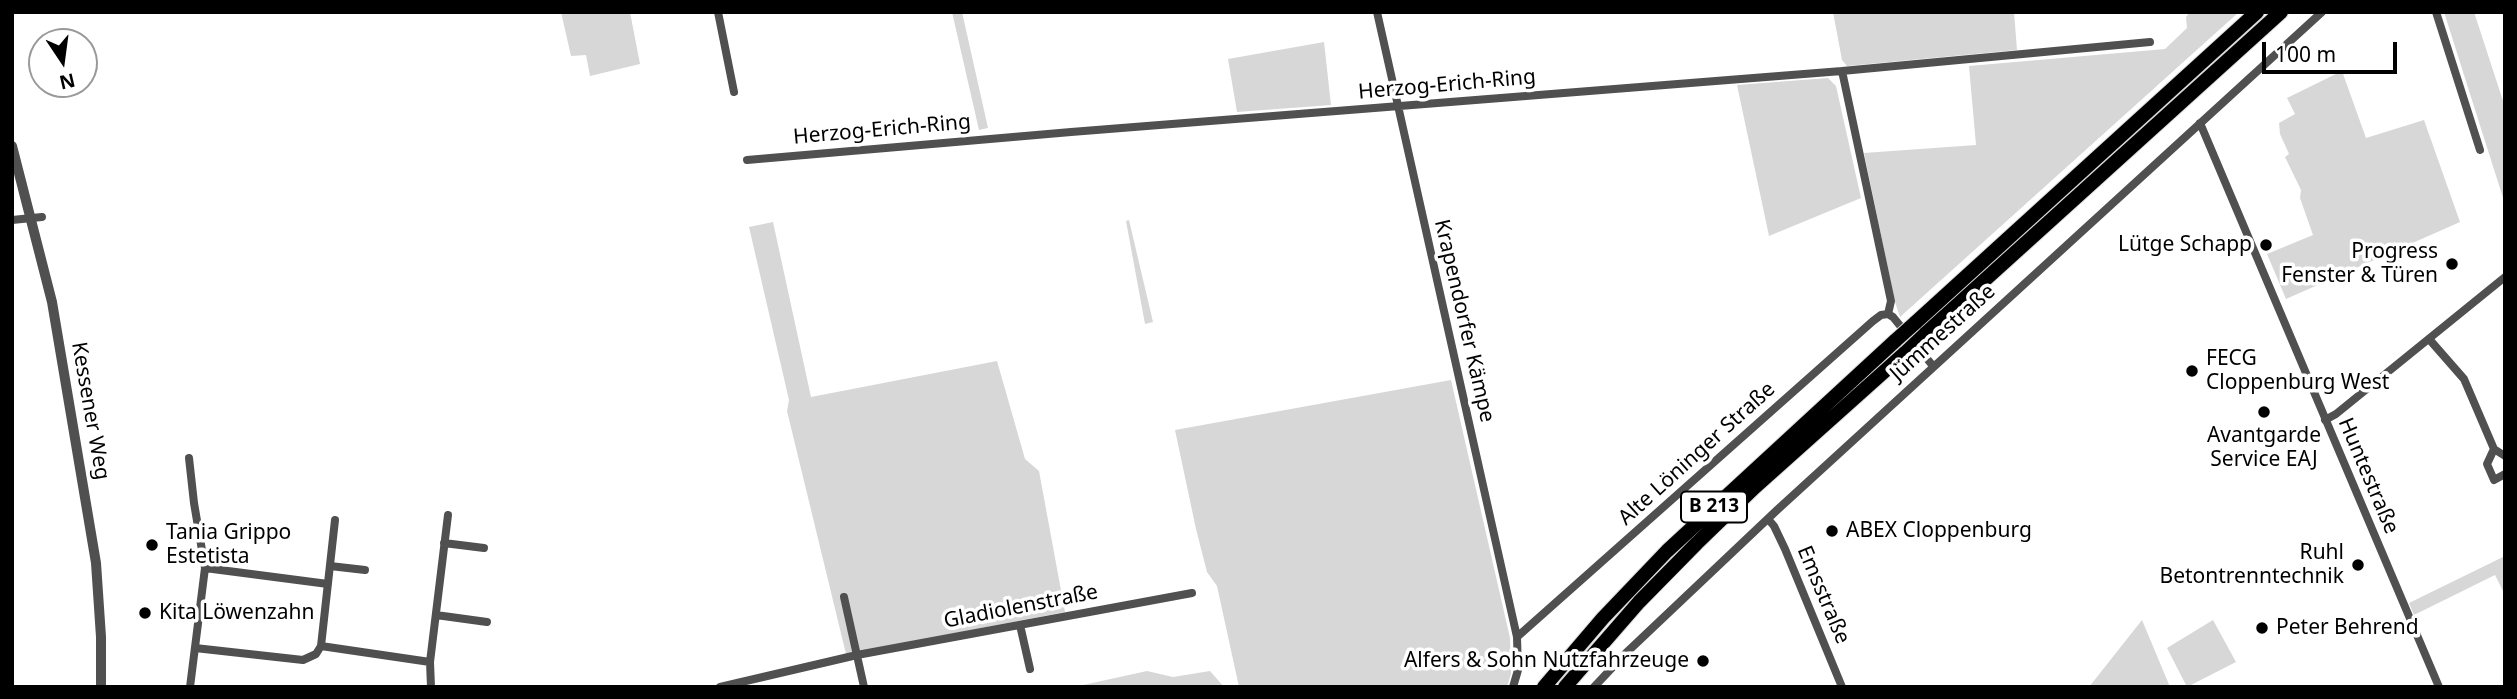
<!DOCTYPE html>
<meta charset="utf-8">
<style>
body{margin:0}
#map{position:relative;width:2517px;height:699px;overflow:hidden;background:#fff;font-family:"Noto Sans",sans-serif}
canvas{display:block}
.frame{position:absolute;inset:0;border:14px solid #000;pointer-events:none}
.north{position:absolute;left:28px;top:28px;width:70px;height:70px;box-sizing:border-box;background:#fff;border:2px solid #999;border-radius:50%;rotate:167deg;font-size:19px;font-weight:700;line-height:28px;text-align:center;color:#000}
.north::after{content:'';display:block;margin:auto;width:24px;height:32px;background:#000;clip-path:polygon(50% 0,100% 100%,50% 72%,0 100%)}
.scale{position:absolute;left:2262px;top:42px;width:135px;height:32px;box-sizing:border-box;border:4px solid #000;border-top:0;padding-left:9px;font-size:21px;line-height:24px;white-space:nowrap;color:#000;-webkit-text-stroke:5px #fff;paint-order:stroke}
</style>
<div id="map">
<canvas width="2517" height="699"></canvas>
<div class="frame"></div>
<div class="north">N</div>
<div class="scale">100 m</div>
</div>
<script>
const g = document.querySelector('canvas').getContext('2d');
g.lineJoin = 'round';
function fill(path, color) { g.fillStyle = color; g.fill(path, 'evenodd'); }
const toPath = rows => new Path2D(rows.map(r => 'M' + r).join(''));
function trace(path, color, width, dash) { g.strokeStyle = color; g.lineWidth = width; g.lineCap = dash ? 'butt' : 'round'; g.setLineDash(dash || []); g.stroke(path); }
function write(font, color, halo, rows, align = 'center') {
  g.font = font + ' "Noto Sans",sans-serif'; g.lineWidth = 7; g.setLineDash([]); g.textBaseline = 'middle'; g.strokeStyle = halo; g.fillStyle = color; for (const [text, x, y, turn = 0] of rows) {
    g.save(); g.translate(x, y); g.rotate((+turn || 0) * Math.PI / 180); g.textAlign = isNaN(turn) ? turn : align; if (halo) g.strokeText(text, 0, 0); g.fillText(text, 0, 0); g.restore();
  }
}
fill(toPath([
 [561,12,630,12,640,64,590,76,586,55,571,56],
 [952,12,962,12,988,128,979,130],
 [1833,12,2014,12,2017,50,1847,66,1842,60],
 [2190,12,2239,12,1900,317,1895,302,1864,153,1976,145,1969,66,2165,49,2187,28,2186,17],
 [2444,12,2474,12,2505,107,2505,204],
 [1324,42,1331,105,1237,112,1228,59],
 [2342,71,2366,138,2424,120,2460,222,2286,299,2267,254,2313,235,2300,198,2301,190,2285,157,2289,154,2280,134,2279,123,2295,114,2287,98],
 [1828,78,1836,86,1861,198,1769,236,1737,85],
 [1129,220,1153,322,1145,324,1126,221],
 [773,222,811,397,997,361,1025,459,1039,471,1065,612,846,654,787,411,789,400,749,227],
 [1451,380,1510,638,1511,674,1507,687,1239,687,1217,586,1207,572,1196,529,1175,430],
 [2505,556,2505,595,2495,575,2414,615,2409,603],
 [2142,620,2170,687,2089,687],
 [2213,620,2236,662,2187,687,2167,648],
 [1147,671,1173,677,1210,671,1224,687,1074,687]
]), '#d7d7d7');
const trunk = toPath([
 [1915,323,2257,12],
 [1925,334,2281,12],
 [1544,687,1603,618,1667,551,1896,340],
 [1565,687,1639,602,1697,543,1755,487,1906,352]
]);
trace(trunk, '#dbdbdb', 16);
trace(toPath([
 [718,12,734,92],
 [1377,12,1517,637],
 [2436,12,2480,150],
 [1842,71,1891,301,1888,314],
 [2200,123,2439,687],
 [747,160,1071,132,1842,71,2150,42],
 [12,220,42,217],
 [2429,339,2464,379,2494,449,2505,456],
 [2325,420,2336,414,2505,277],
 [2494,449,2487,464,2494,480,2505,474],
 [189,458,194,503,205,568,190,687],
 [1768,519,1774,526,1785,549,1842,687],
 [444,543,484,548],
 [330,566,365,570],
 [205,568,328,584],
 [844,597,864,687],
 [436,615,487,622],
 [1020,625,1030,669],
 [321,646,430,662],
 [195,648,303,660,316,654,321,646,335,520],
 [431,687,430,662,448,515],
 [720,687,857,655,1192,593],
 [1513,687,1518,670,1517,637,1873,321,1881,315,1888,314,1893,317,1933,366],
 [1594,687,1626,653,1776,511,2322,12]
]), '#505050', 8);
trace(toPath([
 [12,146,52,302,96,563,101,637,101,687]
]), '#505050', 10);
trace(trunk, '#000', 14);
const trunkBridge = toPath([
 [1896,340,1915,323],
 [1906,352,1925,334]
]);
trace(trunkBridge, '#dbdbdb', 16, []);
trace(trunkBridge, '#000', 14);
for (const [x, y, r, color] of [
 [2266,245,7,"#000"],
 [2452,264,7,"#000"],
 [2192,371,7,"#000"],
 [2264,412,7,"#000"],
 [1832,531,7,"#000"],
 [152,545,7,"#000"],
 [2358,565,7,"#000"],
 [145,613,7,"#000"],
 [2262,628,7,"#000"],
 [1703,661,7,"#000"]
]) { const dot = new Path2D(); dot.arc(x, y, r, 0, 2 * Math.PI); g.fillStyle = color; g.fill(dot); trace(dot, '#fff', 2.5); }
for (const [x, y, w] of [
 [1714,507,66]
]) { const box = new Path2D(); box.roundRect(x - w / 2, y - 15.5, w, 31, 5); g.fillStyle = '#fff'; g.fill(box); trace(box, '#000', 2); }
write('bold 19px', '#000', null, [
 ["B 213",1714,507]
]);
write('21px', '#000', '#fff', [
 ["Herzog-Erich-Ring",1447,85,-5],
 ["Herzog-Erich-Ring",882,130,-5],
 ["Krapendorfer Kämpe",1464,321,77],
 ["Jümmestraße",1943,333,-42],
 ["Kessener Weg",90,411,80],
 ["Alte Löninger Straße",1697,454,-42],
 ["Huntestraße",2368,476,67],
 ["Emsstraße",1823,595,67],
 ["Gladiolenstraße",1021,607,-11]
]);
write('21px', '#000', '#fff', [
 ["Lütge Schapp",2252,245,"right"],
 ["Progress",2438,252,"right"],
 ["Fenster & Türen",2438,276,"right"],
 ["FECG",2206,359],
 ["Cloppenburg West",2206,383],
 ["Avantgarde",2264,436,"center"],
 ["Service EAJ",2264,460,"center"],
 ["ABEX Cloppenburg",1846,531],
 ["Tania Grippo",166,533],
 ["Estetista",166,557],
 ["Ruhl",2344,553,"right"],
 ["Betontrenntechnik",2344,577,"right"],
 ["Kita Löwenzahn",159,613],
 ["Peter Behrend",2276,628],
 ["Alfers & Sohn Nutzfahrzeuge",1689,661,"right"]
], 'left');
</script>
